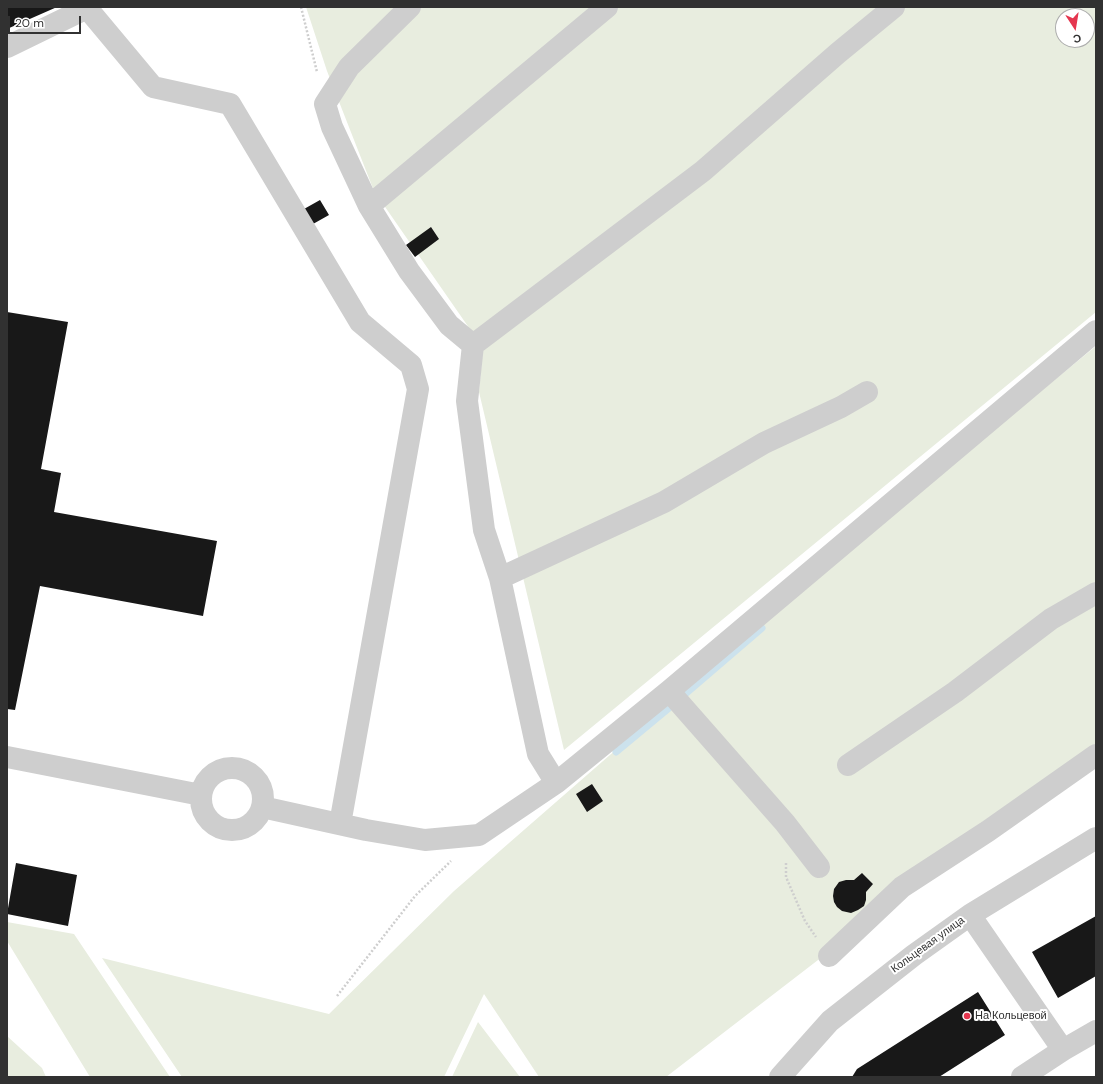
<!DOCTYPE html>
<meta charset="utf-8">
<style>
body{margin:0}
#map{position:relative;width:1103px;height:1084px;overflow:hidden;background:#fff;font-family:"DM Sans",sans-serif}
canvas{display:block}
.frame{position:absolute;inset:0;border:8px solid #313131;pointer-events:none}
.north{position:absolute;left:1055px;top:8px;width:40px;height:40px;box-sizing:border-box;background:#fff;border:1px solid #adadad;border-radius:50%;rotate:168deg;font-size:11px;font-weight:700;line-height:16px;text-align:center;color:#313131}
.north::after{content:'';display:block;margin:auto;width:14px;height:18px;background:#e5364f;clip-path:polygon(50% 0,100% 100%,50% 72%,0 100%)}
.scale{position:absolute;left:8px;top:16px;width:73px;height:18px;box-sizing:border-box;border:2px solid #313131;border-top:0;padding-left:5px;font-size:12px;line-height:14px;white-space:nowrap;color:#313131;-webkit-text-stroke:3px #fff;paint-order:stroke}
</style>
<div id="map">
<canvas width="1103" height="1084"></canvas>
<div class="frame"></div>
<div class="north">С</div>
<div class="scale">20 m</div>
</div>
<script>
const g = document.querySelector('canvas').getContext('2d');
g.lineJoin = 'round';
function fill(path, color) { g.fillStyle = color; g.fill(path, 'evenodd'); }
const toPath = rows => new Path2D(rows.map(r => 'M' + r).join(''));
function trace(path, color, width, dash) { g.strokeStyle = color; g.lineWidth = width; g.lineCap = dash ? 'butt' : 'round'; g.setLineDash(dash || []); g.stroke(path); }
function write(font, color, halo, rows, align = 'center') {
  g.font = font + ' "DM Sans",sans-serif'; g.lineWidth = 4; g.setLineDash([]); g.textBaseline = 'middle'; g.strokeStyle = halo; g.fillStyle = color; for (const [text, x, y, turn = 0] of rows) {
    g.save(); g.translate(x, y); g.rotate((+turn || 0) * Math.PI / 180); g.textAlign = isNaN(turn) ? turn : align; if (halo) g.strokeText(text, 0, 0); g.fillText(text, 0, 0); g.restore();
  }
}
fill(toPath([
 [306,7,1096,7,1096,312,564,750,479,392,483,348,374,191,327,71],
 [1063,16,1087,16,1087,40,1063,40],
 [1096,346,1096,754,909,890,666,1077,539,1077,484,994,444,1077,182,1077,102,958,329,1014,454,891,822,570],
 [7,922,74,934,170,1077,90,1077,7,941],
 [478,1022,520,1077,452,1077],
 [7,1036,42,1068,46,1077,7,1077]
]), '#e8eddf');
trace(toPath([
 [684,695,762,628],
 [616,752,669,708]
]), '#cce2ed', 7);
fill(toPath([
 [7,7,57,7,7,29],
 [320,200,329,215,313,224,304,209],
 [431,227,439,239,415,257,406,245],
 [7,312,68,322,41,469,61,473,54,512,217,541,203,616,40,586,15,710,7,709],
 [592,784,603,801,587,812,576,794],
 [16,863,77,875,68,926,7,914],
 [862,873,873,884,866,892,866,900,864,906,858,910,851,913,842,911,837,907,834,902,833,896,834,889,839,882,846,880,854,880],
 [1096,916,1096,976,1058,998,1032,952],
 [978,992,1005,1035,939,1077,852,1077,857,1069]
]), '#181818');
trace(toPath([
 [301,7,317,72],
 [786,863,786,877,805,921,816,937],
 [337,996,415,896,451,861]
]), '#cecece', 2.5, [2, 2]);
trace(toPath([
 [410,7,349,67,325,104,332,127,369,206,409,271,449,325,473,345],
 [87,8,153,87,230,104,360,322,411,365,418,389,340,824],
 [7,47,89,7],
 [369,206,607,7],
 [500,578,664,502,764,443,841,407,867,392],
 [669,691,785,823,819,867],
 [7,757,201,795],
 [848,765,955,692,1051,619,1096,593],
 '201 799a31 31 0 1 1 62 0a31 31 0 1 1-62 0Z',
 [556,783,538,754,500,578,484,530,467,401,473,345,703,171,838,53,894,7],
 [262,807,366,830,425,840,479,835,556,783,669,691,1096,331],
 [970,915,1063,1050],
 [829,956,902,887,988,831,1096,755],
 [780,1077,830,1021,914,955,970,915,1096,838],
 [1022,1077,1063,1050,1096,1031]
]), '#cecece', 22);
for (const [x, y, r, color] of [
 [967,1016,4,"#e5364f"]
]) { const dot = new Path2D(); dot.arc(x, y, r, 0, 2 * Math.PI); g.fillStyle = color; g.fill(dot); trace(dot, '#fff', 1.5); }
write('11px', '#313131', '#fff', [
 ["Кольцевая улица",928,945,-36]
]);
write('11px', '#313131', '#fff', [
 ["На Кольцевой",975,1016]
], 'left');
</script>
